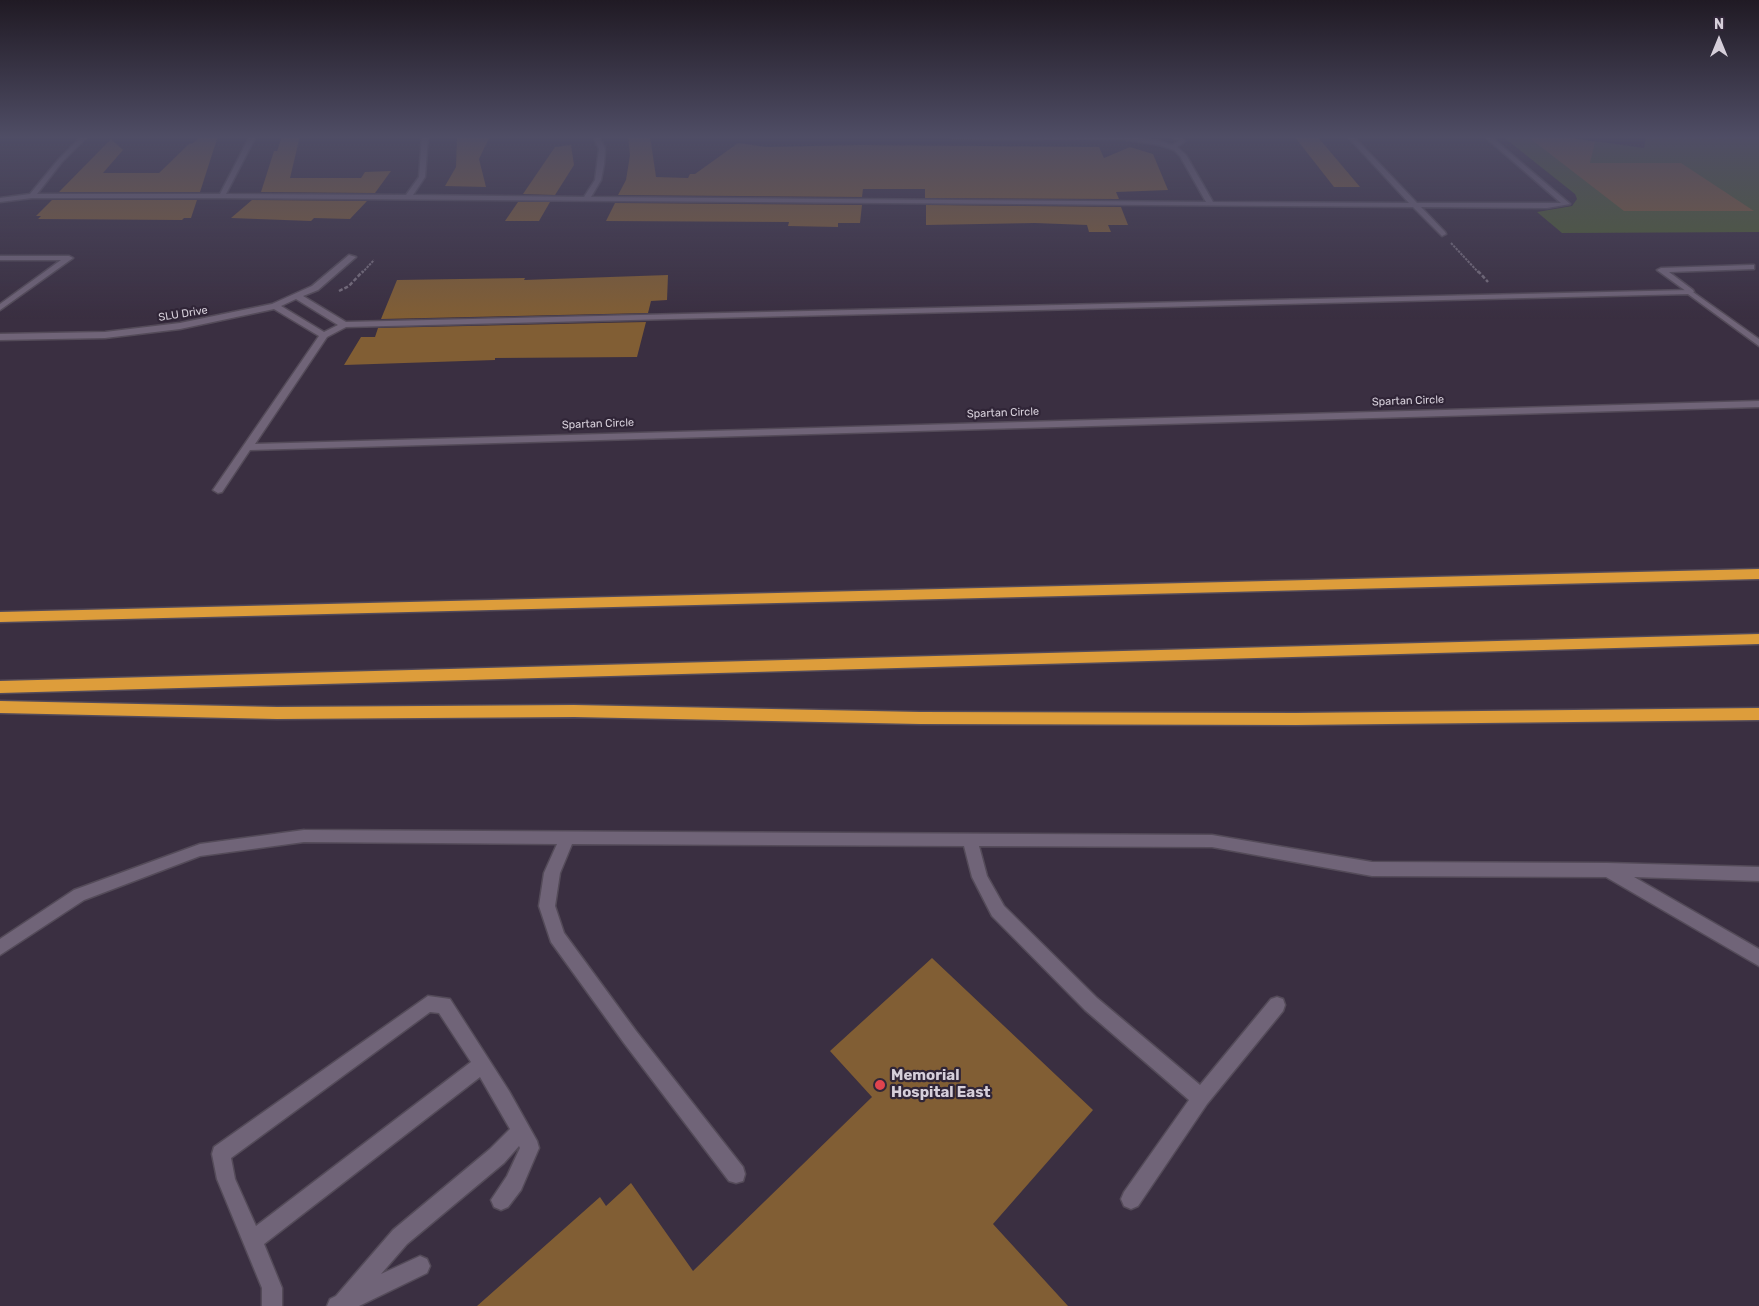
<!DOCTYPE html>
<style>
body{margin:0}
#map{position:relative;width:1759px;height:1306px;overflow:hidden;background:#3a2f41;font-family:Rubik,sans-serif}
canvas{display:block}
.north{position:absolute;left:1694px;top:15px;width:50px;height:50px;-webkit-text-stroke:4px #302537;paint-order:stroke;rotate:0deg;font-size:14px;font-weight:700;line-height:20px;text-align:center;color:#d6cfda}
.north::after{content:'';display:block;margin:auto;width:18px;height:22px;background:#d6cfda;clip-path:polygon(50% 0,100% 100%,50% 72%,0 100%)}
</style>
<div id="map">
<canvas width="1759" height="1306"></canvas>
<div class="north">N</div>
</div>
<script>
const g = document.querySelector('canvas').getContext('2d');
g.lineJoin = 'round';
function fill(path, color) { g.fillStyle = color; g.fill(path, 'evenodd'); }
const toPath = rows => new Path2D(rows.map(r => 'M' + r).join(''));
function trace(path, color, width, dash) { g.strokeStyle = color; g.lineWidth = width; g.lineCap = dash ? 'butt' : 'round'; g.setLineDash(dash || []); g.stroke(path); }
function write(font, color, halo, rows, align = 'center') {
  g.font = font + ' Rubik,sans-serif'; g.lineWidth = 4.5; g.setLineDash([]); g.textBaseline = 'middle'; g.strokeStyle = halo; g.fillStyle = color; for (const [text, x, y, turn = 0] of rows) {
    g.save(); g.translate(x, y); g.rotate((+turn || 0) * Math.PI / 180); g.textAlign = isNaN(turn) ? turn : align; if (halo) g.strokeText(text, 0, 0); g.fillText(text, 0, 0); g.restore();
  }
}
fill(toPath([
 [1502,136,1558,136,1644,148,1646,136,1759,136,1759,232,1562,233,1537,212,1572,206,1577,199,1575,194]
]), '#4d5d30');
fill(toPath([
 [201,136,218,136,200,192,59,192,111,139,123,150,103,173,159,173,189,144,193,143],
 [282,136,300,136,290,178,361,178,365,172,391,171,375,193,261,192,274,151,277,151],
 [457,136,490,136,479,159,486,187,445,186,456,167],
 [628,136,650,136,656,177,688,178,690,174,695,174,738,143,766,147,860,145,1099,147,1104,158,1130,147,1153,154,1168,190,1116,192,1119,199,925,198,925,189,863,189,862,197,618,195,626,180,630,155],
 [1294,136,1317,136,1360,187,1334,187],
 [1527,136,1558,136,1595,142,1590,163,1681,163,1754,211,1624,211],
 [571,145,574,165,555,195,523,194,555,147],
 [52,200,197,200,191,218,184,218,182,220,38,219,41,216,36,216],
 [252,200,367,201,350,219,314,218,311,221,231,218],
 [518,202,550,202,539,221,505,221],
 [615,203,862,205,860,223,838,223,838,227,788,226,789,222,606,221],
 [926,205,1121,207,1128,225,1108,225,1111,232,1089,232,1087,225,1035,223,926,225],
 [668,275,667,300,651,301,648,313,381,319,397,280,525,278,524,280],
 [646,322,637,357,495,358,495,360,344,365,361,337,375,337,378,328],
 [932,958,1093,1110,993,1224,1068,1306,477,1306,600,1197,606,1206,631,1183,693,1271,872,1097,830,1051]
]), '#815e34');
const lane = toPath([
 [0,256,69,256,73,258,0,310,0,304,61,260,0,260,0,256],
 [1751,265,1754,265,1754,269,1669,272,1693,290,1694,292,1690,294,1657,270,1661,268,1751,265],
 [304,830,1212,835,1372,862,1607,863,1759,867,1759,881,1634,877,1759,949,1759,966,1606,877,1372,876,1212,847,979,846,987,876,1004,906,1097,998,1200,1085,1271,999,1277,997,1283,999,1285,1005,1283,1011,1207,1104,1138,1206,1131,1209,1124,1206,1121,1199,1124,1192,1189,1100,1085,1010,992,916,972,877,964,846,572,844,560,873,555,906,564,933,636,1031,743,1167,745,1174,743,1181,736,1183,729,1181,624,1043,551,942,539,906,544,873,557,844,304,842,200,856,84,900,0,955,0,939,74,890,200,844,304,830],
 [428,996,450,999,509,1091,537,1141,539,1148,521,1190,508,1207,501,1210,494,1207,491,1200,507,1176,520,1148,519,1146,504,1163,407,1244,381,1274,420,1256,427,1259,430,1266,427,1273,359,1306,327,1306,330,1299,336,1296,393,1230,490,1149,510,1129,480,1077,264,1244,282,1288,282,1306,262,1306,262,1288,217,1179,212,1154,214,1147,428,996],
 [430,1012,439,1013,471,1062,256,1226,235,1179,231,1158,430,1012]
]);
const street = toPath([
 [82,136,88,136,62,162,37,194,220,194,250,136,256,136,226,194,406,195,419,177,422,136,428,136,425,177,413,195,584,197,595,180,599,149,593,136,599,136,605,149,604,164,601,180,591,197,1206,202,1180,156,1174,150,1159,145,1123,139,952,138,949,136,1127,136,1160,141,1172,145,1179,141,1170,136,1179,136,1185,141,1177,147,1186,155,1213,202,1409,203,1347,136,1353,136,1417,203,1561,203,1484,136,1490,136,1570,204,1547,208,1421,207,1445,232,1446,234,1442,236,1413,207,222,198,32,198,0,202,0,198,30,194,58,160,82,136],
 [349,255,356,257,318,290,303,296,346,322,1690,290,1759,339,1759,346,1688,294,346,327,327,337,255,444,1759,401,1759,407,250,450,222,492,218,493,213,490,319,336,274,309,180,329,105,338,0,340,0,334,105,332,180,323,272,304,312,286,349,255],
 [296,299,338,325,324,332,281,306,296,299]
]);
const highway = toPath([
 [1759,569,1759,579,0,622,0,612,1759,569],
 [1759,634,1759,644,0,693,0,681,1759,634],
 [0,701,277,707,574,705,920,712,1296,713,1759,708,1759,720,1296,725,920,724,574,717,277,719,0,713,0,701]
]);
trace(lane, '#544b59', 3);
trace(street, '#544b59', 3);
trace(highway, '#544b59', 3);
trace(toPath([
 [1451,243,1479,273],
 [362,273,374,260]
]), '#766d7c', 2, [2.5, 1]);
trace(toPath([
 [1478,271,1488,282],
 [339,291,349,286,363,271]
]), '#766d7c', 2.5, [4, 2]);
fill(lane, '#706478');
fill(street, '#706478');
fill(highway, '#dd9d3b');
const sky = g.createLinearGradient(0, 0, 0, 319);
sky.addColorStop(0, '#201a24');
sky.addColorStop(0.43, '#4f4d65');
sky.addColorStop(1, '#4f4d6500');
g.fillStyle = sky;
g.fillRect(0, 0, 1759, 319);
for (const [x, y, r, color] of [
 [880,1085,6,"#e0444e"]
]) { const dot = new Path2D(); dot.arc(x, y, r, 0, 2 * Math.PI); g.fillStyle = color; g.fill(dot); trace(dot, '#302537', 2); }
write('11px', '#d6cfda', '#302537', [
 ["SLU Drive",183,314,-9],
 ["Spartan Circle",1408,401,-2],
 ["Spartan Circle",1003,413,-2],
 ["Spartan Circle",598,424,-2]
]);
write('bold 15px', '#d6cfda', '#302537', [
 ["Memorial",891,1076],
 ["Hospital East",891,1093]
], 'left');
</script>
